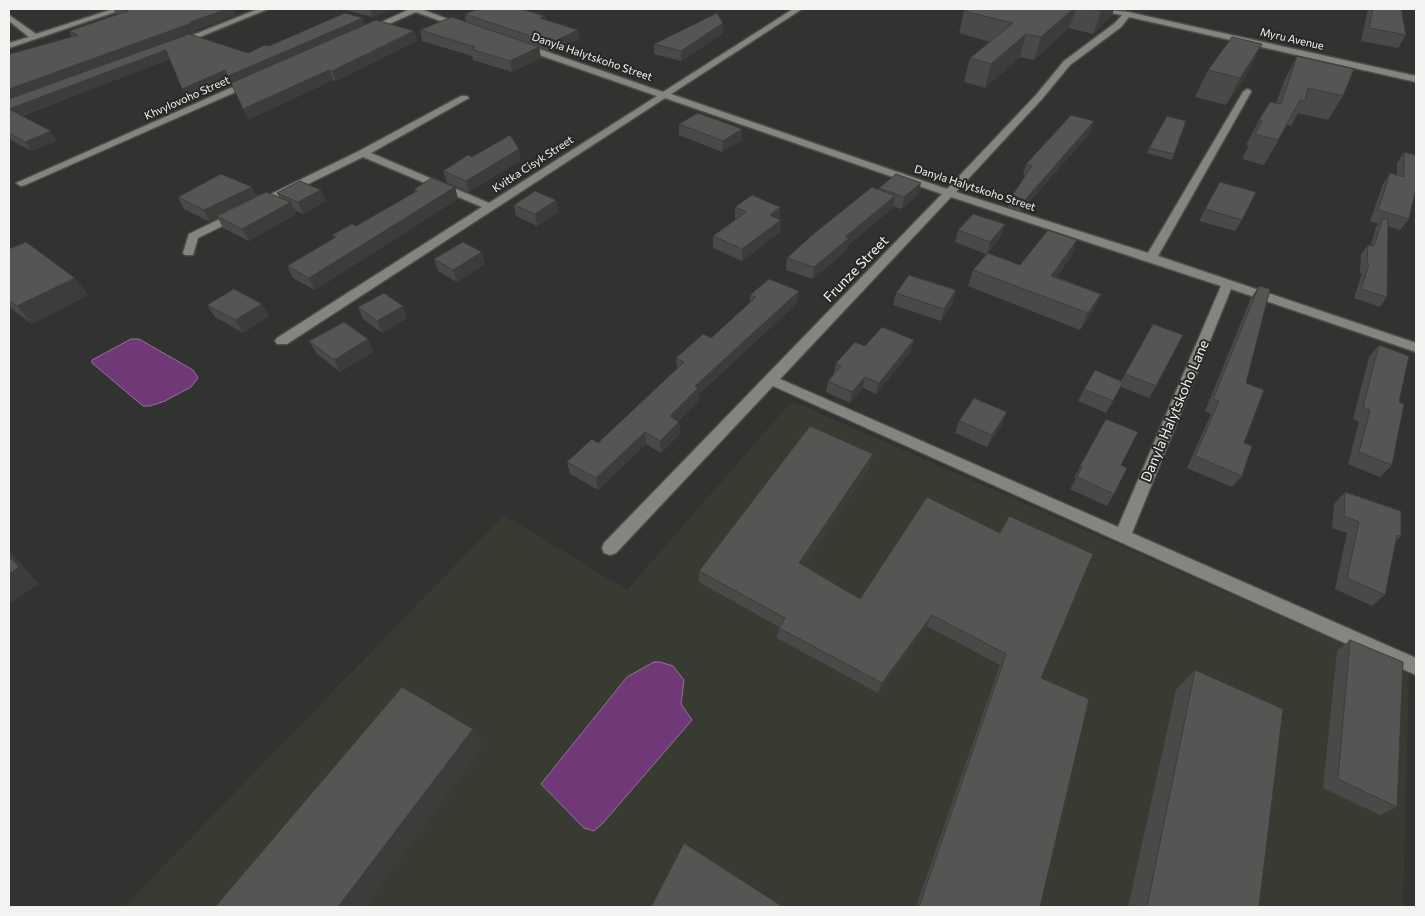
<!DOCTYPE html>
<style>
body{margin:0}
#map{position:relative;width:1425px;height:916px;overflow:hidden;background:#313330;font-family:Commissioner,sans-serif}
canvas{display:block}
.frame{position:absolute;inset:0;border:10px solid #f3f4f2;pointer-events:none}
</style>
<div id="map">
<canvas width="1425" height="916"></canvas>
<div class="frame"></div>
</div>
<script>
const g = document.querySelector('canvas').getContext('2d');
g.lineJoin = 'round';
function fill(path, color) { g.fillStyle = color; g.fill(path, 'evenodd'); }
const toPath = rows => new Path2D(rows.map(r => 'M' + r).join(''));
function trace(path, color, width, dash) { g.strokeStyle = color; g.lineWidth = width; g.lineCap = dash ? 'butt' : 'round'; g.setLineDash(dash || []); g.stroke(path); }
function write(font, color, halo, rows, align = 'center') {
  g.font = font + ' Commissioner,sans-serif'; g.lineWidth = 4; g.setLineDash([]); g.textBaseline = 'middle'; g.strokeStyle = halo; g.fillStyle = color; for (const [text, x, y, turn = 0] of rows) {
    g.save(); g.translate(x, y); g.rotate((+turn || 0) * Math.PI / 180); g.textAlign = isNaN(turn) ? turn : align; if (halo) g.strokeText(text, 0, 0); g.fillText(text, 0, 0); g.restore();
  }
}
fill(toPath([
 [792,401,1409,673,1403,907,124,907,504,515,627,590]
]), '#373b32');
const water = toPath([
 [131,339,139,339,193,370,198,378,191,387,165,401,150,406,143,406,92,363,92,360,131,339],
 [654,662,660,662,673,666,684,680,681,704,692,720,603,823,594,831,584,828,541,784,627,677,654,662]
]);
fill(water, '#703876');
trace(water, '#97709b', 1);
const street = toPath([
 [113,9,124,9,9,48,9,43,29,37,9,21,9,15,36,34,113,9],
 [258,9,268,9,180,45,173,43,258,9],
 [410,9,421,9,469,27,462,29,416,12,371,32,364,30,410,9],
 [793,9,802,9,671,94,947,189,1036,95,1064,61,1115,23,1122,15,1101,11,1100,9,1128,12,1416,76,1416,82,1129,17,1121,27,1070,65,1042,99,956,192,1148,253,1243,92,1247,89,1250,90,1251,92,1158,256,1416,343,1416,352,1231,289,1132,533,1416,658,1416,675,773,386,616,553,610,555,604,553,602,548,604,543,942,194,665,98,287,344,277,344,275,341,277,338,482,207,363,157,198,238,193,255,185,255,183,253,189,234,359,151,461,96,467,96,469,98,371,153,489,203,657,96,519,48,519,44,525,44,663,92,793,9],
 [951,197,1221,286,1118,527,780,379,951,197],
 [253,78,256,79,256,83,25,185,21,186,16,183,253,78]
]);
trace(street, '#4d4e4c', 3);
fill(street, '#838581');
fill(toPath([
 [113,9,237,9,234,10,236,15,195,30,196,32,177,38,248,53,269,46,365,25,414,31,417,41,336,81,333,80,248,120,229,79,187,98,170,59,22,116,57,141,31,151,9,139,9,53,10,54,72,37,69,31,117,14,116,14],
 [342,9,391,9,372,17],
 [967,9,1114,9,1112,15,1093,34,1069,28,1034,60,1020,57,985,88,964,82,970,58,990,42,959,33,964,11],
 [1368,9,1401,9,1406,35,1398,48,1361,41],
 [465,14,545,16,546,20,578,30,579,39,552,52,539,48,541,58,512,72,473,60,472,56,422,41,420,30,466,22],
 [723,23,723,33,681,61,654,54,654,44],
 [1297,56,1343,96,1328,120,1298,113,1291,126,1287,125,1264,165,1242,159,1249,145,1246,145,1259,120,1276,103,1285,79],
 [1208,70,1249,71,1226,105,1195,97],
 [679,124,742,129,742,140,722,152,679,135],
 [1091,132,1021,211,1008,207,1012,196,1025,175,1023,175,1026,164],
 [1149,148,1174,154,1172,160,1147,153],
 [1404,152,1409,219,1400,230,1388,226,1387,297,1380,307,1354,298,1362,273,1360,273,1361,254,1368,245,1371,245,1376,227,1379,224,1370,221,1383,184,1390,173,1397,175,1397,163],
 [521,160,469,192,447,183,443,171],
 [455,187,458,199,315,290,293,278,287,266,334,238,332,235,356,226,415,192,414,189],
 [879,188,918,195,901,209,893,206,893,208,848,245,847,250,813,279,786,270,787,258,879,190],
 [277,193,326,201,303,214,294,210,296,214,249,241,223,228,218,218,210,222,184,209,178,197,257,197,280,198],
 [556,200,558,212,537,226,516,216,514,205],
 [735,207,781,220,780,232,742,261,713,248,713,236,736,219,735,219],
 [1205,209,1242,220,1235,231,1199,221],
 [958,230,1001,236,988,253,1020,265,1077,240,1071,257,1056,277,1101,294,1093,311,1080,330,968,286,973,270,986,254,955,242],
 [9,249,88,295,32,324,9,307],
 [434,259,485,264,457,282,438,271],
 [1259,286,1246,383,1244,443,1242,476,1232,487,1187,468,1211,414,1205,411,1251,298],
 [799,291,797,303,698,395,699,400,678,421,679,422,680,434,661,453,646,444,598,490,570,474,567,462,598,443,677,369,676,358,711,338,750,303,750,295],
 [896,293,953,302,941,321,893,305],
 [207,305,269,316,243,333,215,317],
 [403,306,407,318,382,333,363,319,358,307],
 [1153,324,1156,386,1149,398,1121,387,1106,413,1078,401,1084,389,1121,381],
 [368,339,373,352,340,372,316,353,309,341],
 [914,340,911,351,876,394,863,388,850,403,826,392,828,381,834,373,836,363,865,346],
 [1379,345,1399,402,1392,465,1380,477,1348,464,1359,422,1353,419,1369,357],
 [1106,419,1121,465,1114,494,1107,506,1070,489,1076,479,1074,478],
 [959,421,1002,424,987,447,955,433],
 [873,454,870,466,804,565,860,599,927,497,1041,678,1040,907,916,907,1000,665,927,626,878,693,777,638,779,627,699,582,699,571],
 [1345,492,1401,536,1396,541,1385,595,1372,606,1335,589,1347,533,1332,528,1334,504],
 [1350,640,1397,807,1380,815,1323,788,1337,651],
 [1195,670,1259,907,1128,907,1176,690]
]), '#494a47');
fill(toPath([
 [226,9,237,9,234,10,236,15,195,30,196,32,9,100,9,89],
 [370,9,391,9,372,17],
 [1073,9,1076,9,1069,28,1034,60,1041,37],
 [1103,9,1114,9,1112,15,1093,34,1101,11],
 [545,16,547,24,540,18],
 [363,18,365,27,232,85,228,76],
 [723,23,723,33,681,61,681,51],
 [578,30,579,39,552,52,551,43],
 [414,31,417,41,336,81,332,71],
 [1026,34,1020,57,985,88,991,64],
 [1262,44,1249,71,1226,105,1240,78],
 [539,47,541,58,512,72,510,61],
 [166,50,171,59,15,118,9,109],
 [225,70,229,79,187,98,182,89],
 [329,70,333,80,248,120,243,109],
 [1094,121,1091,132,1021,211,1025,200],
 [742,129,742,140,722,152,723,141],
 [51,131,57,141,31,151,25,142],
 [519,149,521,160,469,192,466,181],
 [921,183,918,195,901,209,904,197],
 [252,187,258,198,217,216,218,218,210,222,204,210],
 [455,187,458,199,315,290,309,278],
 [321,190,326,201,303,214,298,202],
 [895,196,893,208,848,245,847,250,813,279,814,267,845,237],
 [556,200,558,212,537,226,535,214],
 [291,202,296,214,249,241,242,229],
 [780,207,780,219,770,215],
 [781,220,780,232,742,261,742,249],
 [1005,224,1001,236,987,254,990,242],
 [1077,240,1071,257,1045,293,1051,276],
 [482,252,485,264,457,282,453,270],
 [75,278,88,295,32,324,17,306],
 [956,290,953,302,941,321,944,309],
 [799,291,797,303,698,395,699,400,670,428,670,416,695,386],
 [1101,294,1093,311,1080,330,1088,313],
 [262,304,269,316,243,333,235,320],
 [403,306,407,318,382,333,377,321],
 [368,339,373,352,340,372,334,360],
 [914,340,911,351,876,394,879,383],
 [865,377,863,388,850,403,852,392],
 [1007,412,1002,424,987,447,992,435],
 [679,422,680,434,661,453,660,441],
 [645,432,646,444,598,490,596,478],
 [873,454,870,466,798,574,799,563],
 [9,551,13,555,39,584,9,604],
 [932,615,927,626,878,693,882,683],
 [473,729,483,747,365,907,338,907]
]), '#3c3c3a');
const building = toPath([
 [121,9,227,9,190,22,192,23,9,89,9,53,10,54,78,35,69,31,128,11,121,9],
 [478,9,521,9,545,16,540,18,578,30,551,43,465,14,478,9],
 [967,9,1073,9,1041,37,1026,34,991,64,970,58,1013,23,964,11,967,9],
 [1089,9,1103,9,1101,11,1089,9],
 [1373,9,1401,9,1406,35,1369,28,1373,9],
 [345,13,363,18,228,76,225,70,182,89,166,50,9,109,51,131,25,142,9,133,9,99,189,34,248,53,265,45,269,46,345,13],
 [717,13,723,23,681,51,654,44,717,13],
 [452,17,539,47,510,61,471,49,475,47,420,30,452,17],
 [376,20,414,31,332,71,329,70,243,109,231,83,376,20],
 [1232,37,1262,44,1240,78,1208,70,1232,37],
 [1297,56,1354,69,1343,96,1308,88,1305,101,1300,100,1278,140,1255,134,1262,121,1259,120,1270,102,1281,104,1297,56],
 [698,113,742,129,723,141,679,124,698,113],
 [1071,115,1094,121,1025,200,1012,196,1032,166,1026,164,1071,115],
 [1167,116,1186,121,1174,154,1149,148,1167,116],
 [510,135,519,149,466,181,443,171,468,155,472,157,510,135],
 [1404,152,1416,155,1416,188,1409,219,1378,210,1390,173,1404,177,1404,152],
 [221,174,252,187,204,210,178,197,221,174],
 [896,174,921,183,904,197,879,188,896,174],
 [432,178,455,187,309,278,287,266,336,237,332,235,352,224,356,226,417,191,414,189,432,178],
 [300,181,321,190,298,202,277,193,300,181],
 [1220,182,1256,192,1242,220,1205,209,1220,182],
 [872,187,895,196,845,237,849,238,814,267,787,258,811,236,872,187],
 [535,191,556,200,535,214,514,205,535,191],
 [266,192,291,202,242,229,217,216,266,192],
 [752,195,780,207,770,215,781,220,742,249,713,236,746,212,735,207,752,195],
 [973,214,1005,224,990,242,958,230,973,214],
 [1383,218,1388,219,1387,297,1361,289,1369,264,1367,263,1368,245,1374,246,1383,218],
 [1048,230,1077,240,1051,276,1101,294,1088,313,973,270,988,253,1020,265,1048,230],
 [26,242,75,278,17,306,9,300,9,249,26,242],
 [463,242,482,252,453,270,434,259,463,242],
 [909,275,956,290,944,309,896,293,909,275],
 [769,279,799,291,695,386,698,388,670,416,679,422,660,441,645,432,596,478,567,462,592,439,598,443,684,362,676,358,703,334,711,338,756,297,750,295,769,279],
 [1259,286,1270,289,1246,383,1264,390,1244,443,1252,446,1242,476,1195,456,1219,401,1213,399,1259,286],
 [234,289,262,304,235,320,207,305,234,289],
 [384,293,403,306,377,321,358,307,384,293],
 [344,322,368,339,334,360,309,341,344,322],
 [1153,324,1183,335,1156,386,1125,374,1153,324],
 [882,327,914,340,879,383,865,377,852,392,828,381,841,366,836,363,855,342,865,346,882,327],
 [1379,345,1409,356,1399,402,1404,404,1392,465,1359,452,1370,410,1363,407,1379,345],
 [1095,370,1123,382,1113,401,1084,389,1095,370],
 [974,398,1007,412,992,435,959,421,974,398],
 [1106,419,1138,432,1121,465,1127,468,1114,494,1077,477,1082,467,1080,466,1106,419],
 [810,426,873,454,799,563,860,599,927,497,1000,533,1009,516,1093,554,1041,678,1089,699,1040,907,919,907,1006,654,932,615,882,683,779,628,785,618,699,571,810,426],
 [1345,492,1401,511,1401,536,1397,535,1385,595,1347,578,1359,522,1344,516,1345,492],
 [9,556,19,567,9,574,9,556],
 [1350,640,1403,662,1397,807,1338,779,1350,640],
 [1195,670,1283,709,1259,907,1147,907,1195,670],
 [402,687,473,729,338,907,215,907,402,687],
 [684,843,783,907,651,907,684,843]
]);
fill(building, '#555653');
trace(building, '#3c3c3a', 1);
write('11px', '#f3f4f2', '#272926', [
 ["Myru Avenue",1292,39,13],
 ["Danyla Halytskoho Street",592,57,19],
 ["Khvylovoho Street",187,98,-24],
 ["Kvitka Cisyk Street",533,164,-33],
 ["Danyla Halytskoho Street",975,188,18]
]);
write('14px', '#f3f4f2', '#272926', [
 ["Frunze Street",856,269,-46],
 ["Danyla Halytskoho Lane",1175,411,-67]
]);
</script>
